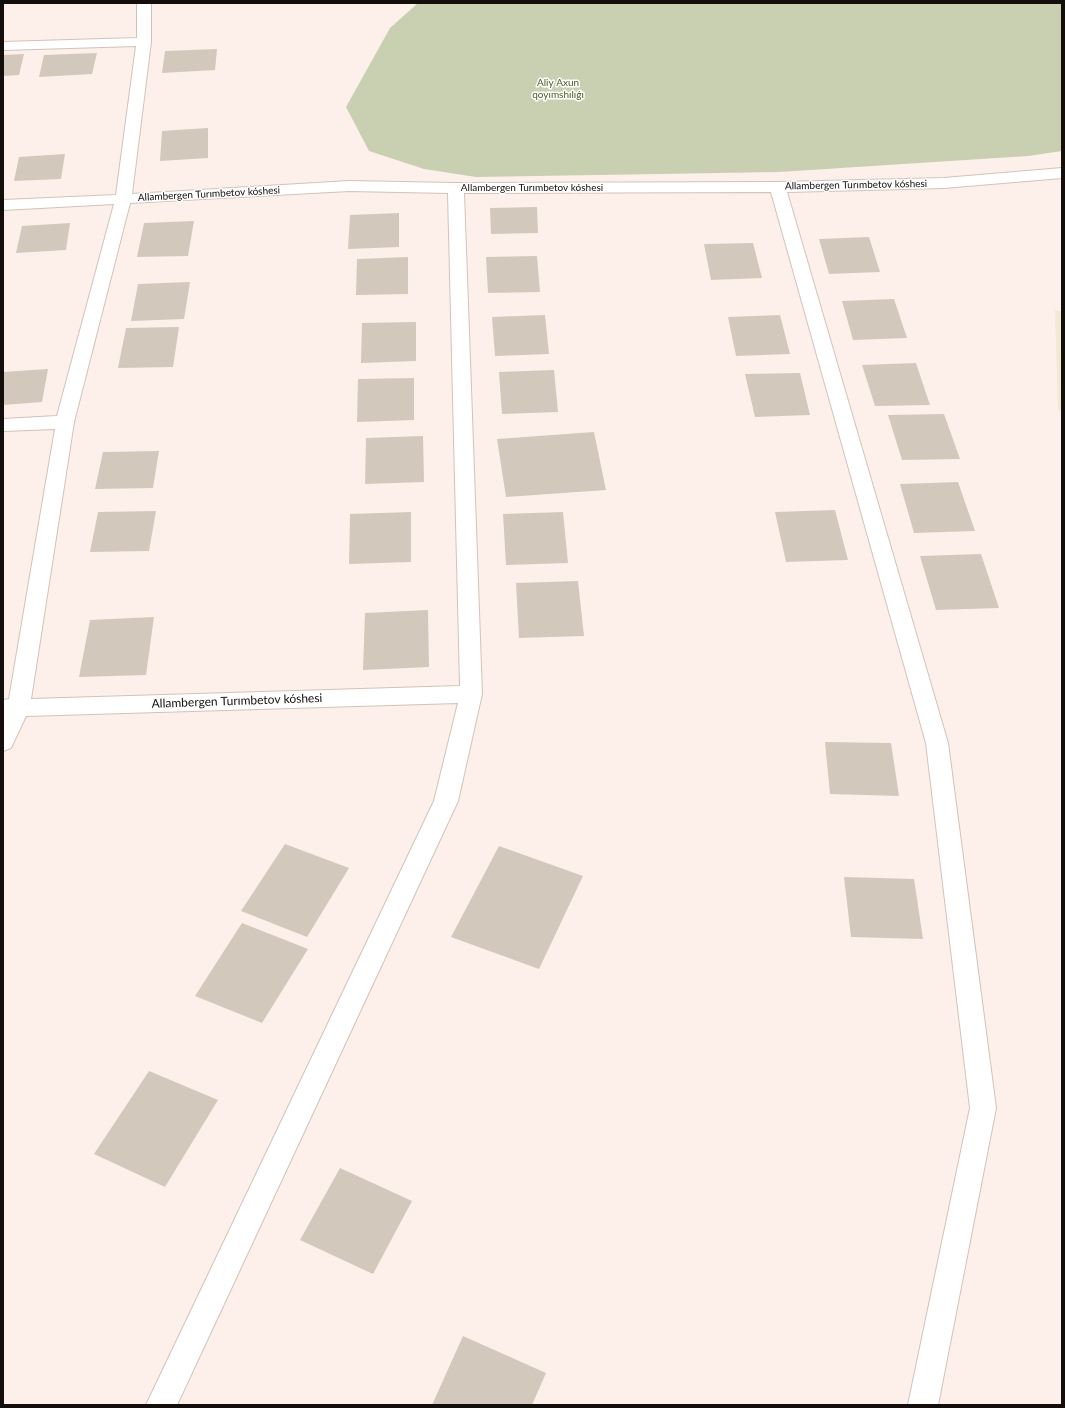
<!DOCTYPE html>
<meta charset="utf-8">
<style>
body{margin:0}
#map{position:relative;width:1065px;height:1408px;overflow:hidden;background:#fdf0ea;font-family:Lato,sans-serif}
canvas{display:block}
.frame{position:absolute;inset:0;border:4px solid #130e0c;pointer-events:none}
</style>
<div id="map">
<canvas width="1065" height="1408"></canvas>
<div class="frame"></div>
</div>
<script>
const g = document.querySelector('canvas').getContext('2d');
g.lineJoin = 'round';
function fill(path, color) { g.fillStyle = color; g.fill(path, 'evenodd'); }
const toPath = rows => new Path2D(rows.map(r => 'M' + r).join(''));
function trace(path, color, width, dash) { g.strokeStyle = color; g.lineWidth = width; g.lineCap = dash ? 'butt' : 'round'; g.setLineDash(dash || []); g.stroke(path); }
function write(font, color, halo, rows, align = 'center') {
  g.font = font + ' Lato,sans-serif'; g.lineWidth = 3; g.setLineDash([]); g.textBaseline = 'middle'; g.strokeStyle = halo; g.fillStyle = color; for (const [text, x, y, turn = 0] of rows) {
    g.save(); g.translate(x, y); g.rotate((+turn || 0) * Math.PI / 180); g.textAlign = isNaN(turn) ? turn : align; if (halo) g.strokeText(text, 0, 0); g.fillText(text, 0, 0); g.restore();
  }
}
fill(toPath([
 [1055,310,1062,312,1062,411,1058,410]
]), '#f2e9d3');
fill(toPath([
 [418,3,1062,3,1062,151,1028,156,779,172,476,177,424,169,369,151,346,107,390,28]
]), '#c8d0b1');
fill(toPath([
 [217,49,215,70,162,73,165,51],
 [97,53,92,74,39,77,44,55],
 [24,54,19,75,3,76,3,55],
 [208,128,208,158,160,161,162,131],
 [65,154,61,179,14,181,19,157],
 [537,207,538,233,491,234,490,208],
 [399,213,399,247,348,249,350,215],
 [194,221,188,256,137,257,144,223],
 [70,223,66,250,16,253,22,226],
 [869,237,880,272,829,274,819,239],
 [753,243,762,278,711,280,704,244],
 [537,256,540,292,488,293,486,257],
 [408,257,408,294,356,295,357,259],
 [190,282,184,319,131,321,138,284],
 [894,299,907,338,853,340,842,301],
 [545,315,549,354,495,356,492,317],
 [780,315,790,354,736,356,728,317],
 [416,322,416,361,361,363,362,323],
 [179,327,173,367,118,368,126,328],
 [916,363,930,405,875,406,862,365],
 [48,369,42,402,3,405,3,372],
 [554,370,558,412,502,414,499,372],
 [800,373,810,415,755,417,745,374],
 [414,378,414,420,357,422,358,379],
 [944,414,960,459,902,460,888,415],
 [594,432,606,490,506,497,497,439],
 [423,436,424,482,365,484,366,438],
 [159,451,153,488,95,489,103,452],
 [958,482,975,531,914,533,900,484],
 [835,510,848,560,786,562,775,512],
 [156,511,149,551,90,552,98,512],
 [411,512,411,562,349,564,350,514],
 [563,512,568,563,506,565,503,514],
 [981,554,999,608,936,610,920,556],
 [578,581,584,636,519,638,516,583],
 [428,610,429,667,363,670,365,613],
 [154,617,146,675,79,677,90,620],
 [825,742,891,743,899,796,830,794],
 [285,844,349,868,307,937,241,911],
 [499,846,583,876,539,969,451,937],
 [844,877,914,879,923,939,851,937],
 [242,923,308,949,262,1023,195,996],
 [149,1071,218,1100,165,1187,94,1154],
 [340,1168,412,1201,373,1274,300,1240],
 [463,1336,546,1373,532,1405,432,1405]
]), '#d3c8bc');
const minor = toPath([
 [137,3,151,3,151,42,132,194,349,181,456,183,778,182,944,178,1062,168,1062,178,944,188,787,192,948,743,996,1108,938,1405,908,1405,970,1108,926,743,771,192,464,193,482,694,458,801,177,1405,146,1405,434,801,458,703,26,716,11,748,3,751,3,700,9,699,55,429,3,431,3,419,57,416,114,204,3,210,3,200,116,195,136,46,3,50,3,42,137,38,137,3],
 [349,191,448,193,460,686,31,699,74,422,130,203,349,191]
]);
trace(minor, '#d2c2ba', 2);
fill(minor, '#fff');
write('10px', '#4d5821', '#fff', [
 ["Aliy Axun",558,83],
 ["qoyımshılıǵı",558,95]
]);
write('10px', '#130e0c', '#fff', [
 ["Allambergen Turımbetov kóshesi",856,185,-1],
 ["Allambergen Turımbetov kóshesi",532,188],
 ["Allambergen Turımbetov kóshesi",209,194,-3]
]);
write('12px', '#130e0c', '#fff', [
 ["Allambergen Turımbetov kóshesi",237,701,-2]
]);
</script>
